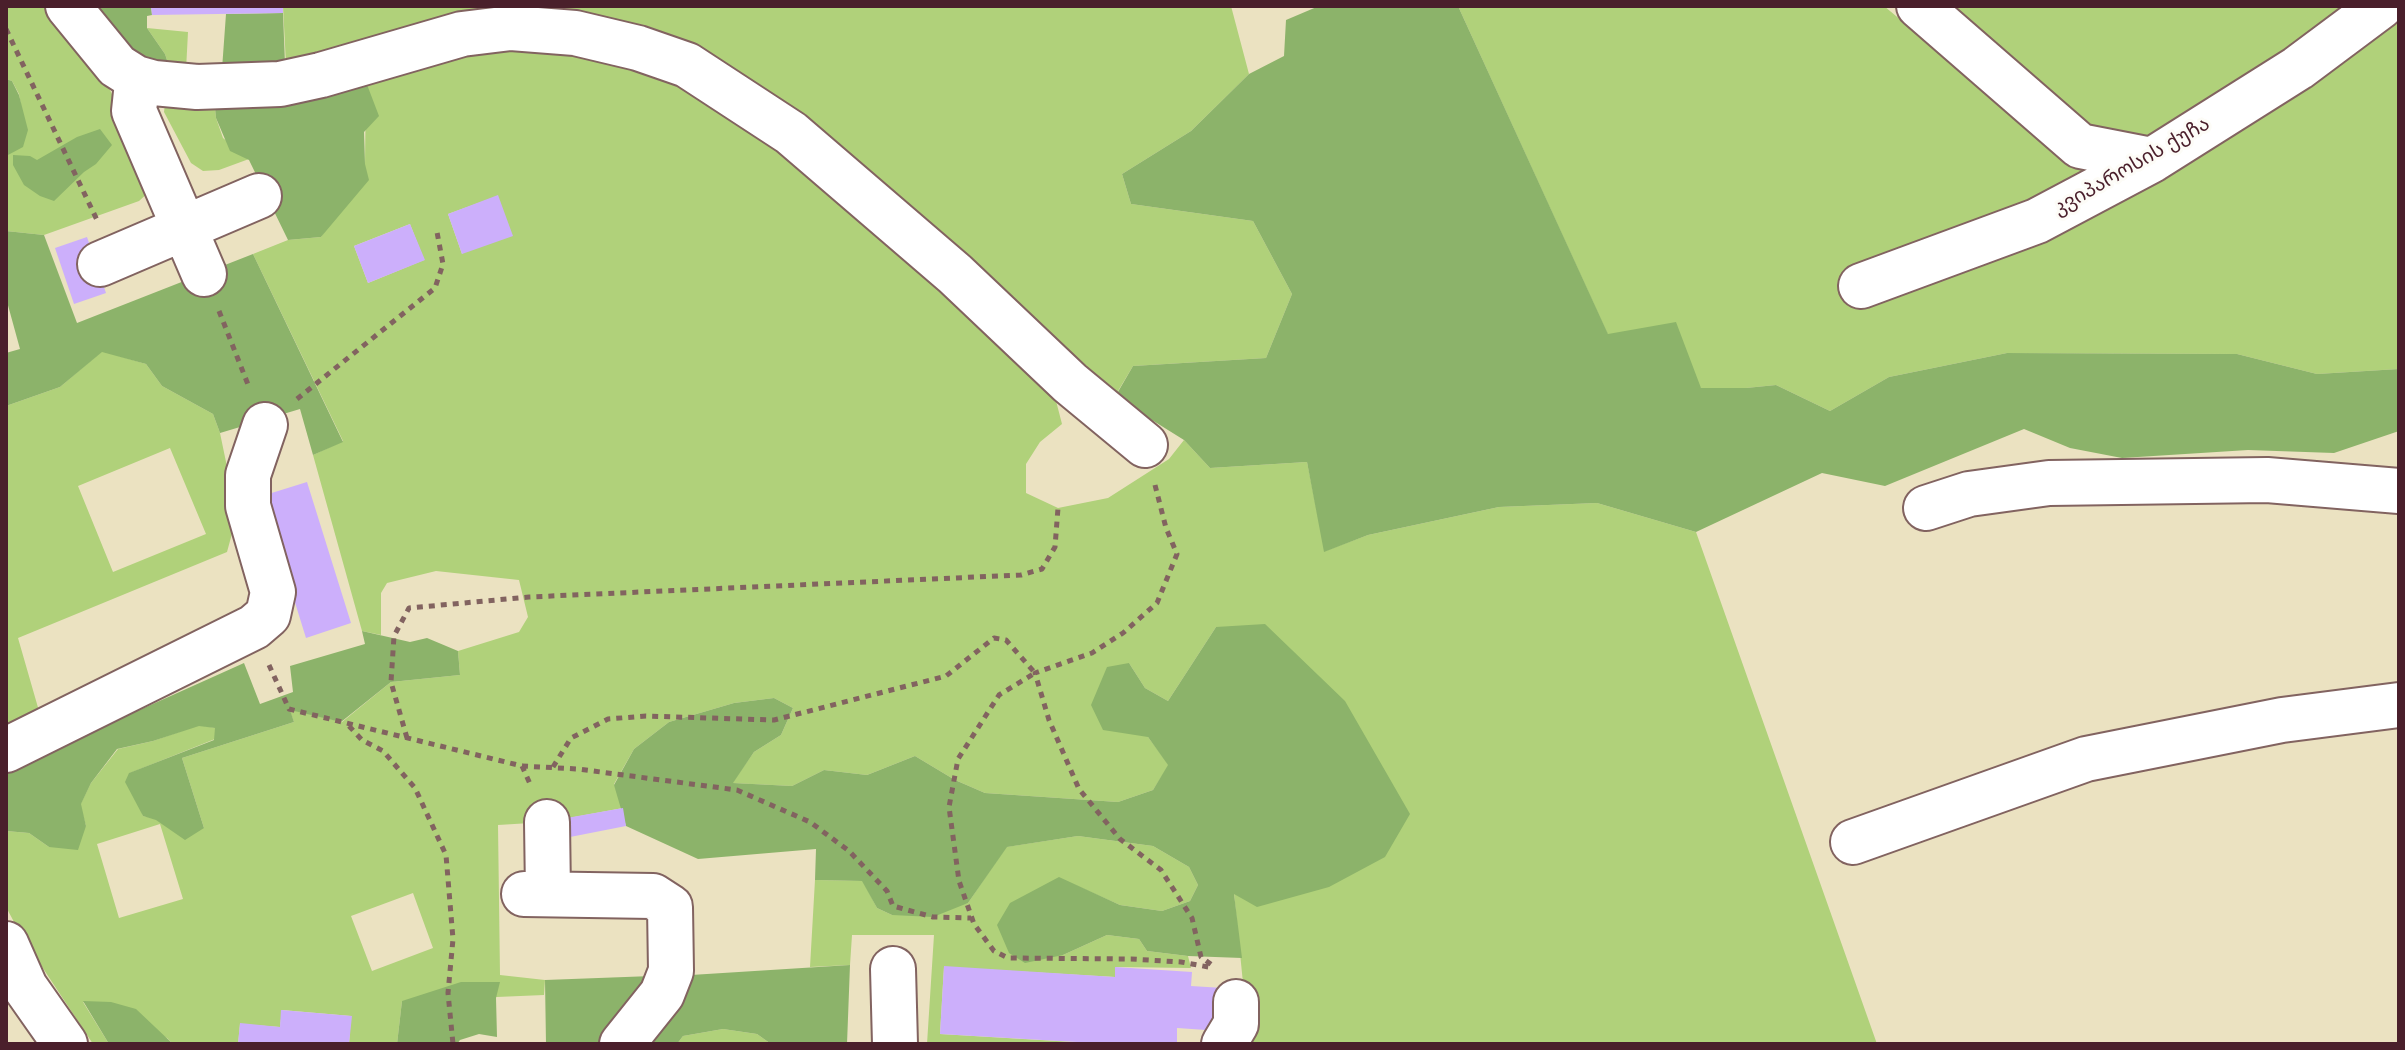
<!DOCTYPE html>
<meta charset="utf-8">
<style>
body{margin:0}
#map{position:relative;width:2405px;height:1050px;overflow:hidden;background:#ebe2c1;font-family:"Balsamiq Sans",sans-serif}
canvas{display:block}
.frame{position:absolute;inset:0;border:8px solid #4a1f2b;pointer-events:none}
</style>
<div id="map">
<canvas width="2405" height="1050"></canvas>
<div class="frame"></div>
</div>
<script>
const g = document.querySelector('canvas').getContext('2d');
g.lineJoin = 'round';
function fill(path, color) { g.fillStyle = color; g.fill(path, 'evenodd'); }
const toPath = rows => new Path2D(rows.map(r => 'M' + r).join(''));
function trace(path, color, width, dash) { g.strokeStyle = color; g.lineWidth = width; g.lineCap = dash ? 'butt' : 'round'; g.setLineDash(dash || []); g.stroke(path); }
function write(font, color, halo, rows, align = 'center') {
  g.font = font + ' "Balsamiq Sans","Noto Sans Georgian",sans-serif'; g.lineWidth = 6; g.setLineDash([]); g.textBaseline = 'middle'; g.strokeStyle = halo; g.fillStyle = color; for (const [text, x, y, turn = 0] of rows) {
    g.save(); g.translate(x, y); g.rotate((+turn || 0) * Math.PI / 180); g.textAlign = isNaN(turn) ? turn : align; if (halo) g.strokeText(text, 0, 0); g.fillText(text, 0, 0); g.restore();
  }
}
fill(toPath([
 [6,6,47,6,104,78,155,181,150,191,139,201,44,235,6,231,6,155,8,155,22,111,19,94,12,81,6,79],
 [283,6,1231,6,1249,74,1191,131,1122,174,1131,204,1253,221,1292,294,1266,358,1133,366,1115,396,611,22,286,64],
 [1458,6,1884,6,2064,156,2150,160,2080,146,1904,6,2399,6,2399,369,2317,374,2237,354,2007,353,1889,377,1830,411,1776,385,1746,388,1701,388,1608,335],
 [147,28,188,32,186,70,170,69,165,54],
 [530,48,599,50,678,73,782,143,1055,397,1062,424,1040,442,1026,464,1026,493,1058,508,1108,498,1169,459,1184,440,1210,468,1307,462,1325,551,1368,535,1499,507,1597,503,1696,532,1877,1044,1241,1044,1245,1003,1234,893,1216,627,1168,701,1145,688,1129,663,1148,737,1169,765,1153,790,1118,802,985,793,955,780,915,756,867,775,824,770,792,786,732,783,754,752,781,735,793,708,774,698,734,703,669,722,634,749,614,784,623,808,547,822,498,825,500,975,545,980,544,995,402,1001,397,1044,349,1044,351,1016,282,1010,280,1027,240,1024,238,1044,173,1044,167,1038,83,1002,109,1044,93,1044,21,935,6,907,6,831,29,833,49,847,86,826,80,805,91,783,118,749,153,741,199,725,216,728,215,739,130,773,143,816,204,828,182,758,294,722,289,709,342,722,391,682,460,675,458,651,519,632,528,617,519,580,436,571,387,583,381,593,381,635,362,631,313,455,343,441,253,254,288,240,321,237,365,164,366,82,450,57],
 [498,196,462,254,448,214],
 [410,224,424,260,368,283,354,246],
 [160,824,183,899,119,918,97,844],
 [413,893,433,948,372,971,351,916],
 [214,98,216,118,223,138,249,159,219,170,203,171,191,163,164,112,165,104],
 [102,351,146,364,162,386,213,414,220,433,237,515,227,552,18,638,39,711,6,729,6,406,60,387],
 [170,448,206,534,113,572,78,486],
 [1078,836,1153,846,1189,867,1198,885,1190,901,1162,911,1120,905,1059,878,1063,955,1107,935,1139,939,1147,951,1188,956,1191,968,1116,967,1115,977,944,967,940,1034,1106,1044,927,1044,934,935,852,935,850,965,810,967,815,880,863,881,877,908,892,915,968,903,1006,847],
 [723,1029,757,1034,771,1044,677,1044,683,1036]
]), '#b0d17a');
fill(toPath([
 [87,6,151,6,152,15,147,16,147,28,165,54,170,69,150,67],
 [1319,6,1458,6,1608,334,1676,322,1701,388,1746,388,1776,385,1830,411,1889,377,2007,353,2237,354,2317,374,2399,369,2399,431,2334,453,2248,450,2122,458,2070,448,2024,429,1885,486,1822,473,1696,532,1597,503,1499,507,1368,535,1324,552,1307,462,1210,468,1184,440,1115,397,1133,366,1266,358,1292,294,1253,221,1131,204,1122,174,1191,131,1249,74,1284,56,1286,20],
 [283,13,285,64,222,69,226,14],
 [6,79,12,81,19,95,28,130,23,147,8,155,6,155],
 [366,82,379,116,364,132,365,164,369,180,321,237,288,240,249,160,230,151,216,118,214,98],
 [100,129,112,145,96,164,84,172,54,201,40,196,24,185,13,165,13,155,30,156,37,160,77,137],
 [6,231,44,235,77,323,253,254,343,442,313,455,300,409,220,433,213,414,162,386,146,364,102,352,60,387,6,406,6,353,20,349,6,298],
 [1265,624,1345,701,1410,814,1385,857,1329,887,1257,907,1234,894,1242,958,1188,956,1147,951,1139,939,1107,935,1063,955,1025,963,1009,953,997,925,1010,903,1059,877,1120,905,1162,911,1190,901,1198,885,1189,867,1153,846,1078,836,1007,847,968,903,933,917,892,915,877,908,862,881,815,880,816,849,698,859,626,826,614,785,634,749,669,722,734,703,774,698,793,708,781,735,754,752,733,783,792,786,824,770,867,775,915,756,955,780,985,793,1118,802,1153,790,1168,765,1148,737,1103,730,1091,705,1107,667,1129,663,1145,688,1168,701,1216,627],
 [362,631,410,642,427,638,458,651,460,675,391,682,341,722,290,710,294,722,182,758,204,828,185,840,156,820,143,816,125,782,129,773,214,740,215,728,199,726,153,741,117,749,91,783,81,804,86,826,78,850,49,847,29,833,6,831,6,770,244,663,260,704,293,692,290,666,365,644],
 [850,965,847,1044,771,1044,757,1034,723,1029,683,1036,677,1044,653,1044,691,975],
 [652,976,615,1044,546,1044,545,980],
 [461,982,500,982,496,998,497,1037,479,1034,460,1040,457,1044,397,1044,402,1001],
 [83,1001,111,1002,136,1009,173,1044,109,1044]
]), '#8cb36a');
fill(toPath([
 [151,6,283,6,283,13,152,15],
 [498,195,513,236,462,254,448,214],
 [410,224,425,260,368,283,354,246],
 [87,237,106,293,74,304,55,248],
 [307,482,351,623,306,638,262,496],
 [623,808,626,826,565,838,561,819],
 [944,966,1115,977,1115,967,1192,972,1191,986,1223,988,1221,1031,1177,1028,1177,1044,1111,1044,940,1034],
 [281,1010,352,1016,349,1044,238,1044,240,1023,280,1027]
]), '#ccaffb');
const minor = toPath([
 [68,6,117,66,136,78,154,83,197,87,280,84,321,75,462,34,511,28,575,33,638,48,687,65,791,133,955,274,1070,383,1145,445],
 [1919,6,2080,146,2152,160],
 [143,80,136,92,134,111,204,274],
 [100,264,259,196],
 [1861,286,2037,221,2152,160,2298,68,2381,6],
 [1926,508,1969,494,2049,483,2267,480,2399,491],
 [6,750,254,627,268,615,273,592,248,506,248,475,265,425],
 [547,822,548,893],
 [1853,842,2086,759,2282,720,2399,705],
 [524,894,653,896,670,907,671,971,662,994,622,1044],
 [6,944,25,987,65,1044],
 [893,969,895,1044],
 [1224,1044,1236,1024,1236,1002]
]);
trace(minor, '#826360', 48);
trace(toPath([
 [6,29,97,220],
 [219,311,249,387],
 [297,399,435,288,443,264,437,232],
 [1155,485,1166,528,1177,554,1157,603,1123,633,1092,653,1035,673,1049,720,1079,789,1120,839,1161,870,1192,918,1201,957,1212,965],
 [269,665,289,709,522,766,531,786],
 [349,726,362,740,383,751,415,788,446,855,453,939,448,993,453,1044],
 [407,738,391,682,394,636,409,608,529,597,1021,575,1042,569,1055,547,1058,508],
 [522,766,578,769,737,790,810,822,849,851,887,891,893,906,933,917,971,918],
 [553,767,571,738,608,719,646,716,774,720,946,676,994,638,1006,640,1035,673,999,695,958,759,949,807,959,881,974,924,994,951,1008,958,1131,959,1181,962,1214,968]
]), '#826360', 5, [6, 6]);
trace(minor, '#fff', 44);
write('20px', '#4a1f2b', '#fdfcf7', [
 ["კვიპაროსის ქუჩა",2132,167,-30]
]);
</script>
